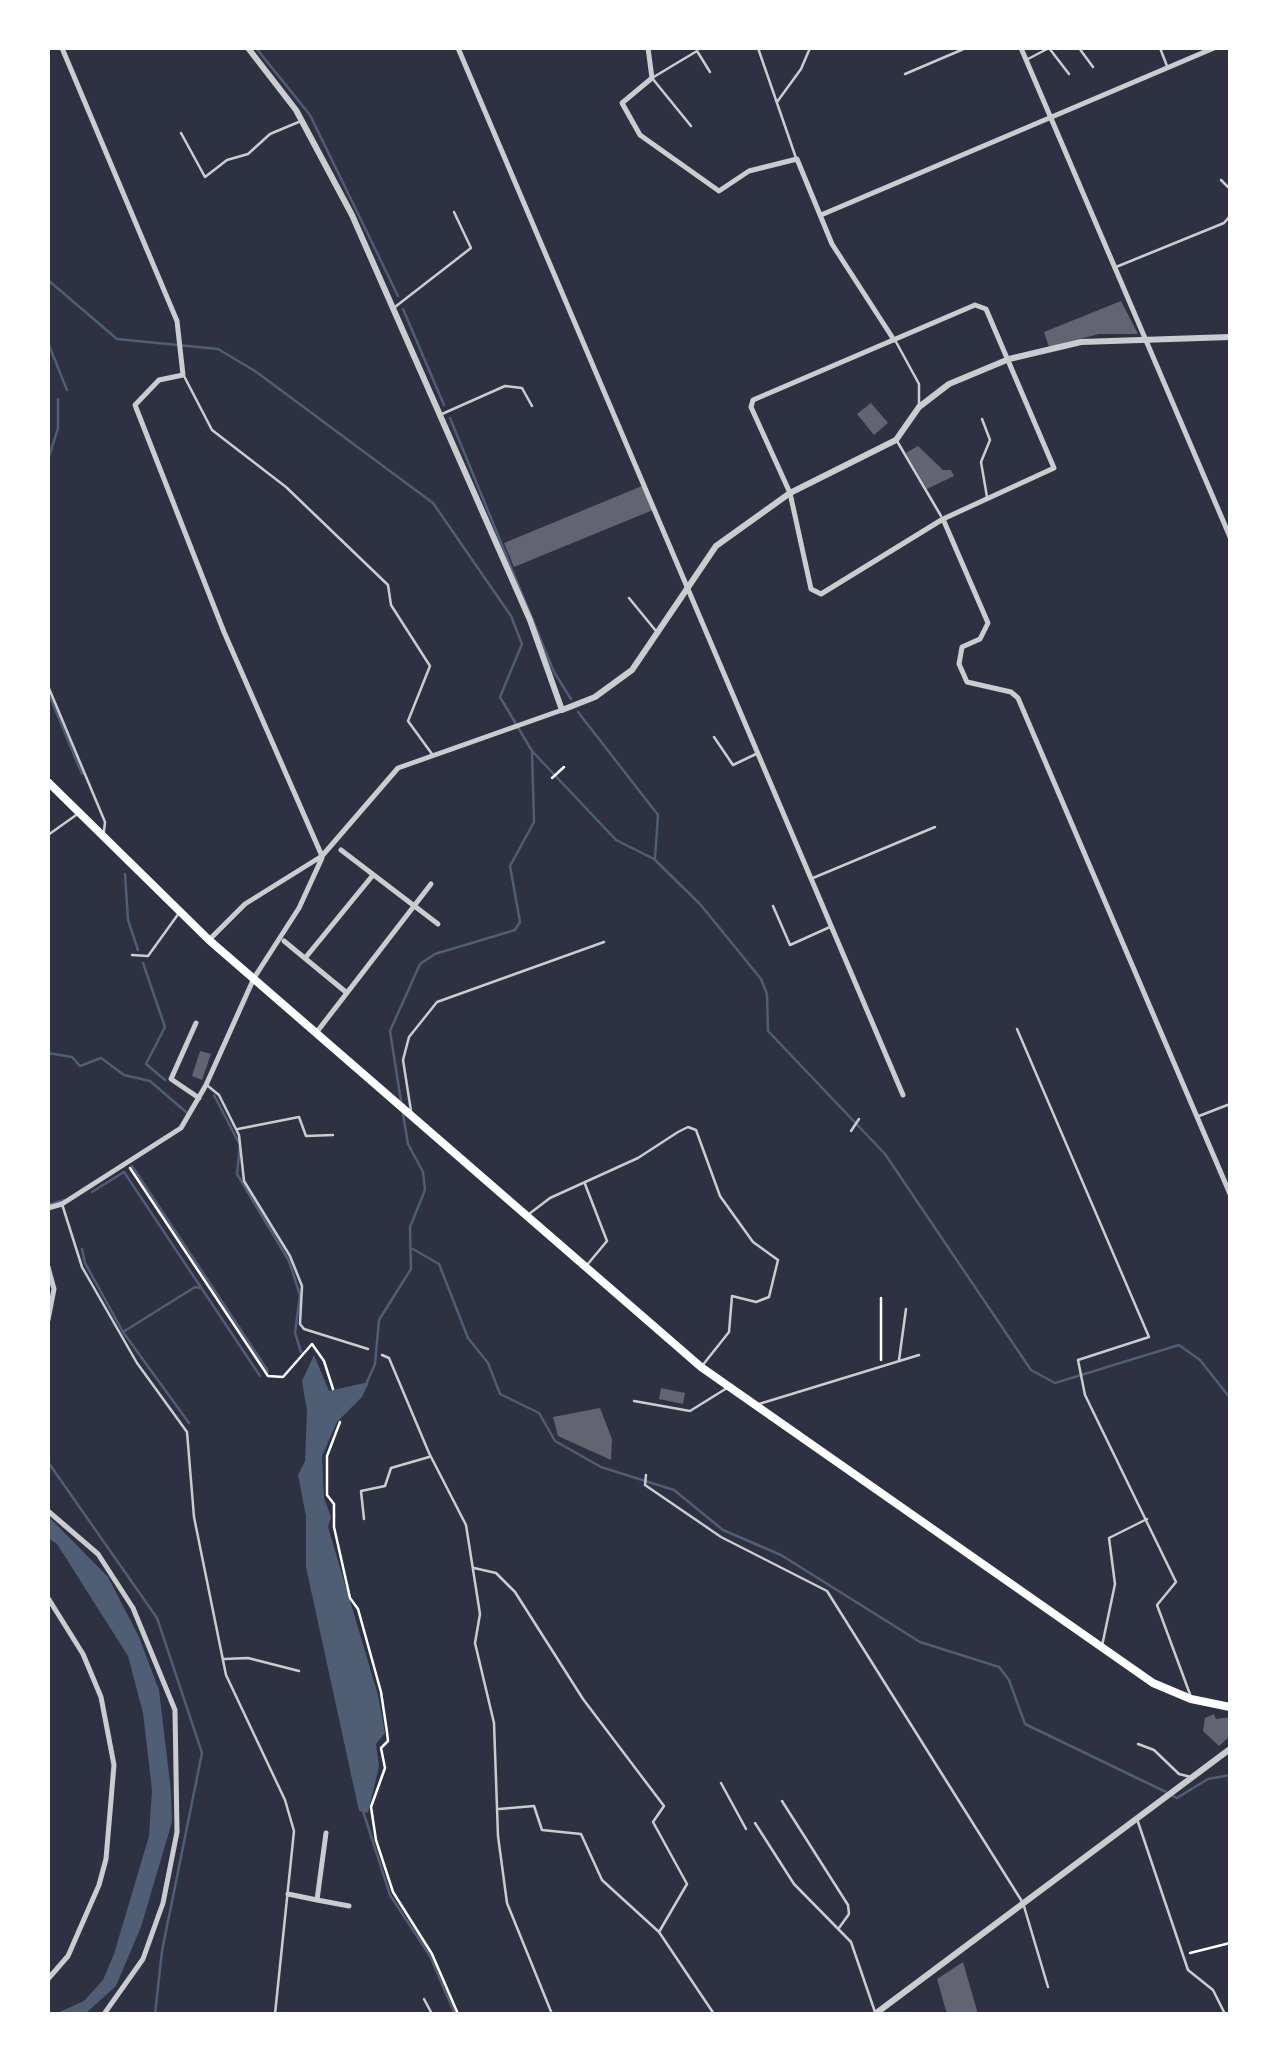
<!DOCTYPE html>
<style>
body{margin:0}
#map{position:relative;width:1278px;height:2062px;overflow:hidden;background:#2d3142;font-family:"IBM Plex Sans",sans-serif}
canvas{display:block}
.frame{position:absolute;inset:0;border:50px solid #fff;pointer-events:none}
</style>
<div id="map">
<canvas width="1278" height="2062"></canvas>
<div class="frame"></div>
</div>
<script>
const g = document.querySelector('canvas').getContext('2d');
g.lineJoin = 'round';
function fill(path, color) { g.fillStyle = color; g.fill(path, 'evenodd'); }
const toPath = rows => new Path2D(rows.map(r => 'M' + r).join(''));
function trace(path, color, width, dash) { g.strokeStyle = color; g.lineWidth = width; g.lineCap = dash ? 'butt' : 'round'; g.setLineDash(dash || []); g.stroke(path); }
fill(toPath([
 [314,1355,329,1391,369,1382,362,1397,337,1422,322,1456,324,1498,331,1517,328,1527,378,1695,385,1733,376,1744,379,1766,368,1813,359,1811,306,1567,306,1516,298,1475,305,1461,307,1411,302,1381],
 [48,1516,108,1577,139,1637,159,1690,171,1791,172,1822,141,1927,116,1986,85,2014,55,2014,84,2001,103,1980,114,1954,149,1836,152,1790,143,1713,128,1656,57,1544,48,1538]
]), '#4f5d75');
trace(toPath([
 [256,48,310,115,398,296],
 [48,280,117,339,218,349,255,371,433,503,511,616,522,644,500,697,532,751,616,840,654,859,700,904,761,979,767,994,768,1031,885,1154,1031,1370,1055,1383,1179,1345,1200,1360,1230,1398],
 [403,309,444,405],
 [48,343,67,390],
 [450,418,554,672,571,699],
 [48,460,58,428,58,399],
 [48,692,82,774],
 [578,712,658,815,655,858],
 [125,874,128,920,138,950],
 [143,963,165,1027,146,1064,165,1080],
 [48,1053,72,1057,80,1066,101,1058,124,1075,150,1081,186,1112],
 [214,1095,240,1145,237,1174,289,1261,300,1295,295,1333,301,1352],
 [401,1101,390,1031,420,964,435,954,515,930,520,922,510,866,534,822,532,752],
 [132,1166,268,1371],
 [92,1192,124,1172,260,1376],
 [48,1205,64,1200],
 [82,1249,85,1263,123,1332,189,1423],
 [413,1249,439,1264,468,1338,488,1363,500,1394,539,1413,555,1441,601,1467,674,1490,723,1530,781,1555,920,1642,999,1667,1009,1680,1025,1724,1166,1792],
 [123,1332,195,1287,200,1288],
 [367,1382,375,1364,379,1320,411,1269,410,1227,425,1190,423,1172,408,1144,403,1114],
 [48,1462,157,1618,202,1753,162,1951,155,2014],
 [1173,1796,1177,1798,1208,1779,1230,1775],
 [363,1811,390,1895,430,1956,455,2014]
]), '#4f5d75', 2.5);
fill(toPath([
 [1121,301,1138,334,1099,334,1049,347,1044,332],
 [871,403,888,423,874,435,857,414],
 [918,446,943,470,951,470,954,476,927,489,906,453],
 [642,486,653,510,514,567,504,543],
 [200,1051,211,1054,202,1080,192,1076],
 [661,1388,685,1393,683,1404,659,1399],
 [600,1408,612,1439,611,1460,558,1436,553,1417],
 [1214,1714,1216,1719,1230,1717,1230,1736,1219,1746,1203,1731,1205,1718],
 [963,1962,978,2014,947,2014,937,1979]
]), '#626471');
trace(toPath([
 [552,778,564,767],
 [130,1168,268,1376,283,1377,312,1344,324,1361,333,1389],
 [881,1360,881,1298],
 [340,1422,327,1456,327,1495,334,1504,334,1527,350,1598,358,1609,381,1692,387,1732,388,1741,381,1748,385,1768,371,1807,376,1840,393,1892,432,1954,458,2014],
 [1190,1953,1230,1943]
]), '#fff', 2.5);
trace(toPath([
 [758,48,796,158],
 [1079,48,1093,67],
 [1160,48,1167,66],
 [1028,59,1049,48,1069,74],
 [905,74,966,48],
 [777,102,801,69,810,48],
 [691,126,652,78,697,51,710,72],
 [181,133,205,177,227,160,248,154,270,134,301,121],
 [1221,180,1230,189],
 [1116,267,1224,223,1230,216],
 [395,307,471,248,454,212],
 [895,340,919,384,919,406],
 [184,376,212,430,286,487,388,585,391,605,430,666,408,721,432,754],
 [442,414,505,386,522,388,532,406],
 [982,419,990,440,981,462,987,497],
 [897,441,941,516],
 [629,598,656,631],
 [48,686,105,822,104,831],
 [714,737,733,765,756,754],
 [48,835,79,813],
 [813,878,935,827],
 [773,906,790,945,830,927],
 [132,955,148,956,179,913],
 [1017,1029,1149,1337,1078,1360,1085,1395,1176,1582,1157,1605,1191,1697],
 [208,1086,219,1095,239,1135,244,1181,290,1256,302,1286,300,1324,304,1329,368,1349],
 [411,1111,403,1060,409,1037,437,1002,604,942],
 [1199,1116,1230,1104],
 [238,1129,299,1117,306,1136,333,1135],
 [851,1131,859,1119],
 [585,1184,607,1241,587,1265],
 [62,1204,82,1267,137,1363,187,1432,194,1517,226,1675,285,1800,294,1831,275,2014],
 [529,1214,550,1198,638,1158,678,1132,688,1127,696,1130,720,1196,753,1242,778,1260,769,1297,756,1302,732,1296,729,1332,702,1366],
 [382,1355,389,1358,429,1453,466,1525,480,1614,475,1643,494,1723,498,1836,507,1903,552,2014],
 [899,1360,906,1309],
 [634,1401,690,1411,727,1388],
 [759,1404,919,1355],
 [646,1475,645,1485,721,1537,827,1591,1023,1903,1048,1987],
 [364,1519,361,1491,385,1486,391,1468,429,1457],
 [474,1568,496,1573,515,1592,583,1699,664,1806,653,1822,687,1884,659,1932],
 [1102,1646,1115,1584,1109,1538,1147,1519],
 [224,1659,248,1658,299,1671],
 [1138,1744,1154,1750,1179,1774,1191,1777],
 [721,1783,746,1829],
 [782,1801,848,1905,849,1914,839,1928],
 [499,1809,534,1806,542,1830,581,1834,602,1880,659,1932,714,2014],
 [1137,1819,1188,1970,1213,1990,1225,2014],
 [755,1823,794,1884,851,1942,875,2012],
 [424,1999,432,2014]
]), '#caccd0', 2.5);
trace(toPath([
 [62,48,177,321,183,375,159,380,135,405,224,632,322,856],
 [458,48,903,1095],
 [648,48,652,78,622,103,640,135,719,191,749,171,797,159,832,244,894,340],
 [1021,48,1230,537],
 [821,215,1214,48],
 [975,305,986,309,1054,468,943,519,821,594,811,589,790,493,751,407,753,400,975,305],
 [943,519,988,623,980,639,962,647,959,664,967,682,1011,692,1018,698,1230,1194],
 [341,850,438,924],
 [209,940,245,904,322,856,398,768,562,710],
 [284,941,347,993],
 [306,957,373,875],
 [196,1023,171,1079,199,1098],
 [316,1033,431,884],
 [48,1208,62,1204,181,1128,206,1085,254,978,299,908,322,858],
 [48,1267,54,1289,48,1320],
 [48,1511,98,1554,133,1608,175,1710,177,1832,163,1903,143,1959,104,2014],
 [48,1598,83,1654,101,1697,114,1765,106,1859,99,1885,68,1956,48,1979],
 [288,1894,317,1900,326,1833],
 [317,1900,349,1906]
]), '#caccd0', 5);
trace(toPath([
 [248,48,296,110,352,215,530,620,562,710,595,697,632,670,716,546,790,493,896,440,919,407,949,384,1009,359,1081,342,1230,337],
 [875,2014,1230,1749]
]), '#caccd0', 6);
trace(toPath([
 [48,782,209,940,701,1367,1153,1683,1191,1699,1230,1707]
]), '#fff', 8);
</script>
